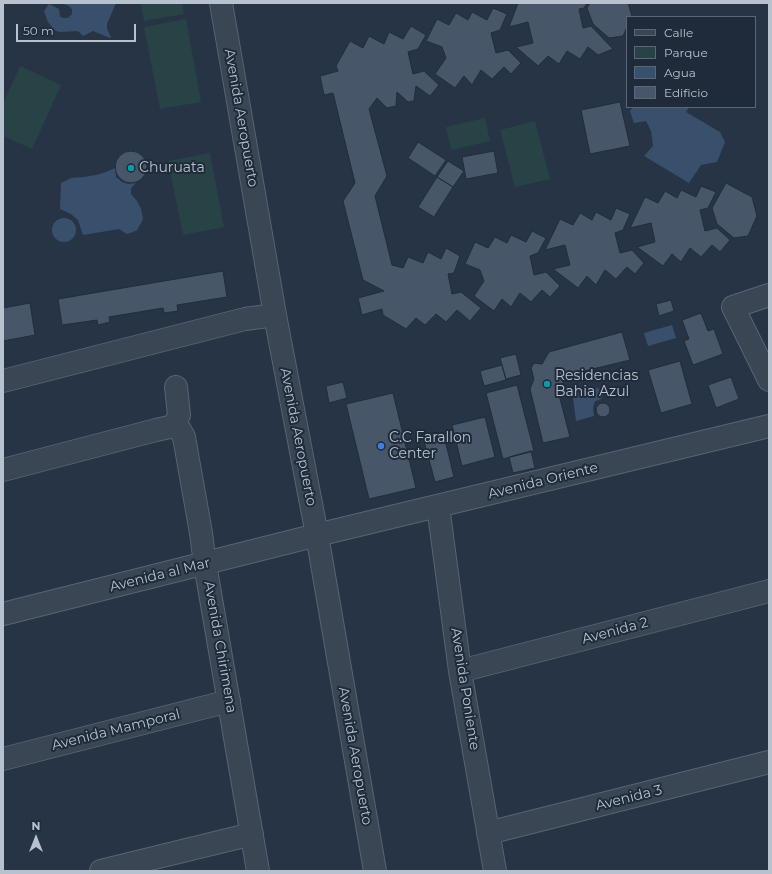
<!DOCTYPE html>
<style>
body{margin:0}
#map{position:relative;width:772px;height:874px;overflow:hidden;background:#263445;font-family:Montserrat,sans-serif}
canvas{display:block}
.frame{position:absolute;inset:0;border:4px solid #b8c1ce;pointer-events:none}
.legend{position:absolute;left:626px;top:16px;width:130px;height:92px;box-sizing:border-box;background:#1f2b3a;border:1px solid #5c6775;margin:0;padding:5px 7px;list-style:none;font-size:12px;color:#b8c1ce}
.legend li{display:flex;align-items:center;gap:8px;height:20px}
.legend b{width:20px;border:1px solid #5c6775}
.north{position:absolute;left:16px;top:818px;width:40px;height:40px;-webkit-text-stroke:3px #1f2b3a;paint-order:stroke;rotate:0deg;font-size:11px;font-weight:700;line-height:16px;text-align:center;color:#b8c1ce}
.north::after{content:'';display:block;margin:auto;width:14px;height:18px;background:#b8c1ce;clip-path:polygon(50% 0,100% 100%,50% 72%,0 100%)}
.scale{position:absolute;left:16px;top:24px;width:120px;height:18px;box-sizing:border-box;border:2px solid #b8c1ce;border-top:0;padding-left:5px;font-size:12px;line-height:14px;white-space:nowrap;color:#b8c1ce;-webkit-text-stroke:3px #1f2b3a;paint-order:stroke}
</style>
<div id="map">
<canvas width="772" height="874"></canvas>
<div class="frame"></div>
<ul class="legend">
<li><b style="height:5px;background:#3b4654"></b>Calle</li>
<li><b style="height:11px;background:#284346"></b>Parque</li>
<li><b style="height:11px;background:#39506d"></b>Agua</li>
<li><b style="height:11px;background:#485669"></b>Edificio</li>
</ul>
<div class="north">N</div>
<div class="scale">50 m</div>
</div>
<script>
const g = document.querySelector('canvas').getContext('2d');
g.lineJoin = 'round';
function fill(path, color) { g.fillStyle = color; g.fill(path, 'evenodd'); }
const toPath = rows => new Path2D(rows.map(r => 'M' + r).join(''));
function trace(path, color, width, dash) { g.strokeStyle = color; g.lineWidth = width; g.lineCap = dash ? 'butt' : 'round'; g.setLineDash(dash || []); g.stroke(path); }
function write(font, color, halo, rows, align = 'center') {
  g.font = font + ' Montserrat,sans-serif'; g.lineWidth = 4; g.setLineDash([]); g.textBaseline = 'middle'; g.strokeStyle = halo; g.fillStyle = color; for (const [text, x, y, turn = 0] of rows) {
    g.save(); g.translate(x, y); g.rotate((+turn || 0) * Math.PI / 180); g.textAlign = isNaN(turn) ? turn : align; if (halo) g.strokeText(text, 0, 0); g.fillText(text, 0, 0); g.restore();
  }
}
fill(toPath([
 [141,3,182,3,184,14,144,21],
 [186,19,201,102,160,109,144,27],
 [20,66,61,85,32,149,3,136,3,104],
 [485,118,490,141,451,150,446,127],
 [535,121,550,179,515,187,500,130],
 [210,153,224,227,183,235,168,161]
]), '#284346');
fill(toPath([
 [61,3,116,3,107,24,107,29,111,37,110,38,93,31,83,36,78,31,60,32,56,31,53,28,48,22,44,11,49,4,59,9,60,17,64,18,68,18,72,14,72,9,69,6],
 [633,107,689,107,686,112,720,132,725,142,717,162,701,165,689,183,644,156,653,146,651,131,646,121,634,123,630,111],
 [115,168,116,177,122,182,128,184,136,183,131,188,131,194,137,201,141,209,143,219,141,223,137,230,133,232,127,234,119,229,83,235,78,220,71,214,60,209,61,183,71,178,84,177,96,175,106,172],
 '52 230a12 12 0 1 1 24 0a12 12 0 1 1-24 0Z',
 [672,325,676,338,648,346,644,333],
 [586,384,592,390,596,388,600,389,603,391,603,395,602,398,599,400,595,401,593,407,594,416,576,421,573,398]
]), '#39506d');
const building = toPath([
 [518,3,587,3,584,8,579,9,583,28,591,26,613,49,598,55,588,47,580,59,567,51,559,64,548,56,538,66,516,47,533,43,528,22,509,27,518,3],
 [590,3,628,3,632,16,627,17,627,27,623,36,609,38,593,24,587,8,590,3],
 [493,8,507,14,500,30,491,33,496,53,508,50,521,63,511,74,504,67,492,79,481,70,472,85,464,76,455,88,435,74,446,58,442,47,426,41,437,19,449,25,456,13,468,20,472,12,487,20,493,8],
 [411,26,426,35,418,49,408,52,413,74,424,71,439,85,430,96,416,86,414,101,408,102,397,92,396,106,387,108,377,98,369,109,387,176,375,196,392,265,403,268,408,257,423,263,428,252,441,259,446,248,460,256,454,273,448,274,452,294,461,292,481,308,470,321,457,310,446,322,436,314,425,325,416,318,406,329,383,315,382,309,362,315,358,298,384,291,363,280,343,201,355,183,333,93,324,95,320,76,338,71,336,66,350,41,363,48,369,36,384,44,389,32,403,39,411,26],
 [620,102,630,146,590,154,581,110,620,102],
 [418,142,446,160,435,176,408,158,418,142],
 '115 167a16 16 0 1 1 32 0a16 16 0 1 1-32 0Z',
 [494,151,498,173,466,179,462,157,494,151],
 [448,161,464,171,453,187,437,177,448,161],
 [437,177,453,187,434,217,418,207,437,177],
 [726,183,752,197,757,216,748,236,734,238,717,224,712,208,726,183],
 [701,186,716,192,708,208,700,210,705,231,717,228,730,240,720,252,712,245,701,257,690,248,681,262,672,254,663,266,637,247,655,242,651,223,630,228,645,197,658,203,665,191,677,198,681,190,696,197,701,186],
 [616,208,630,214,623,230,615,233,620,253,632,250,644,263,635,274,627,267,616,279,605,270,596,285,587,276,578,288,553,269,570,265,565,245,545,250,560,219,573,225,580,213,592,220,596,212,611,220,616,208],
 [532,231,546,238,538,253,530,256,534,275,546,272,560,286,550,297,542,290,531,302,520,293,511,307,502,299,494,311,474,296,484,281,480,270,465,264,475,242,488,248,495,237,507,243,511,235,526,242,532,231],
 [223,271,227,297,177,305,178,311,164,313,163,308,109,317,110,322,98,325,97,320,62,325,58,299,223,271],
 [671,300,674,311,659,316,656,304,671,300],
 [30,303,35,335,3,341,3,308,30,303],
 [701,313,708,331,714,329,723,354,693,365,684,341,689,339,682,320,701,313],
 [622,332,630,360,568,375,558,391,570,437,543,443,530,389,534,379,531,368,534,363,542,364,549,352,622,332],
 [516,354,521,375,506,379,500,358,516,354],
 [680,361,692,404,661,413,648,370,680,361],
 [502,365,506,380,484,386,480,371,502,365],
 [731,377,739,399,716,408,708,385,731,377],
 [343,382,347,398,329,403,326,386,343,382],
 [517,385,534,451,503,459,486,393,517,385],
 [393,393,416,488,369,499,346,404,393,393],
 '596 410a7 7 0 1 1 14 0a7 7 0 1 1-14 0Z',
 [485,417,495,457,462,466,452,425,485,417],
 [444,436,454,477,435,482,424,441,444,436],
 [531,451,535,468,513,473,509,457,531,451]
]);
fill(building, '#485669');
trace(building, '#212d3c', 1);
const minor = toPath([
 [221,3,275,315,317,535,375,871],
 [769,295,733,307,769,380],
 [3,381,245,319,275,315],
 [174,426,180,430,184,437,201,533,205,564,258,871],
 [174,426,179,415,176,387],
 [3,470,156,430,174,426],
 [438,506,460,671,495,871],
 [3,614,317,535,769,426],
 [460,671,769,591],
 [3,759,229,701],
 [488,833,769,762],
 [101,871,252,834]
]);
trace(minor, '#596472', 24);
trace(minor, '#3b4654', 22);
for (const [x, y, r, color] of [
 [131,168,4,"#0f9aa8"],
 [547,384,4,"#0f9aa8"],
 [381,446,4,"#3f7fe0"]
]) { const dot = new Path2D(); dot.arc(x, y, r, 0, 2 * Math.PI); g.fillStyle = color; g.fill(dot); trace(dot, '#1f2b3a', 1.5); }
write('14px', '#b8c1ce', '#1f2b3a', [
 ["Avenida Aeropuerto",241,118,80],
 ["Avenida Aeropuerto",298,437,79],
 ["Avenida Oriente",543,481,-14],
 ["Avenida al Mar",160,575,-14],
 ["Avenida 2",615,631,-15],
 ["Avenida Chirimena",220,647,80],
 ["Avenida Poniente",465,689,81],
 ["Avenida Mamporal",116,730,-14],
 ["Avenida Aeropuerto",355,756,80],
 ["Avenida 3",629,798,-14]
]);
write('14px', '#b8c1ce', '#1f2b3a', [
 ["Churuata",139,168],
 ["Residencias",555,376],
 ["Bahia Azul",555,392],
 ["C.C Farallon",389,438],
 ["Center",389,454]
], 'left');
</script>
